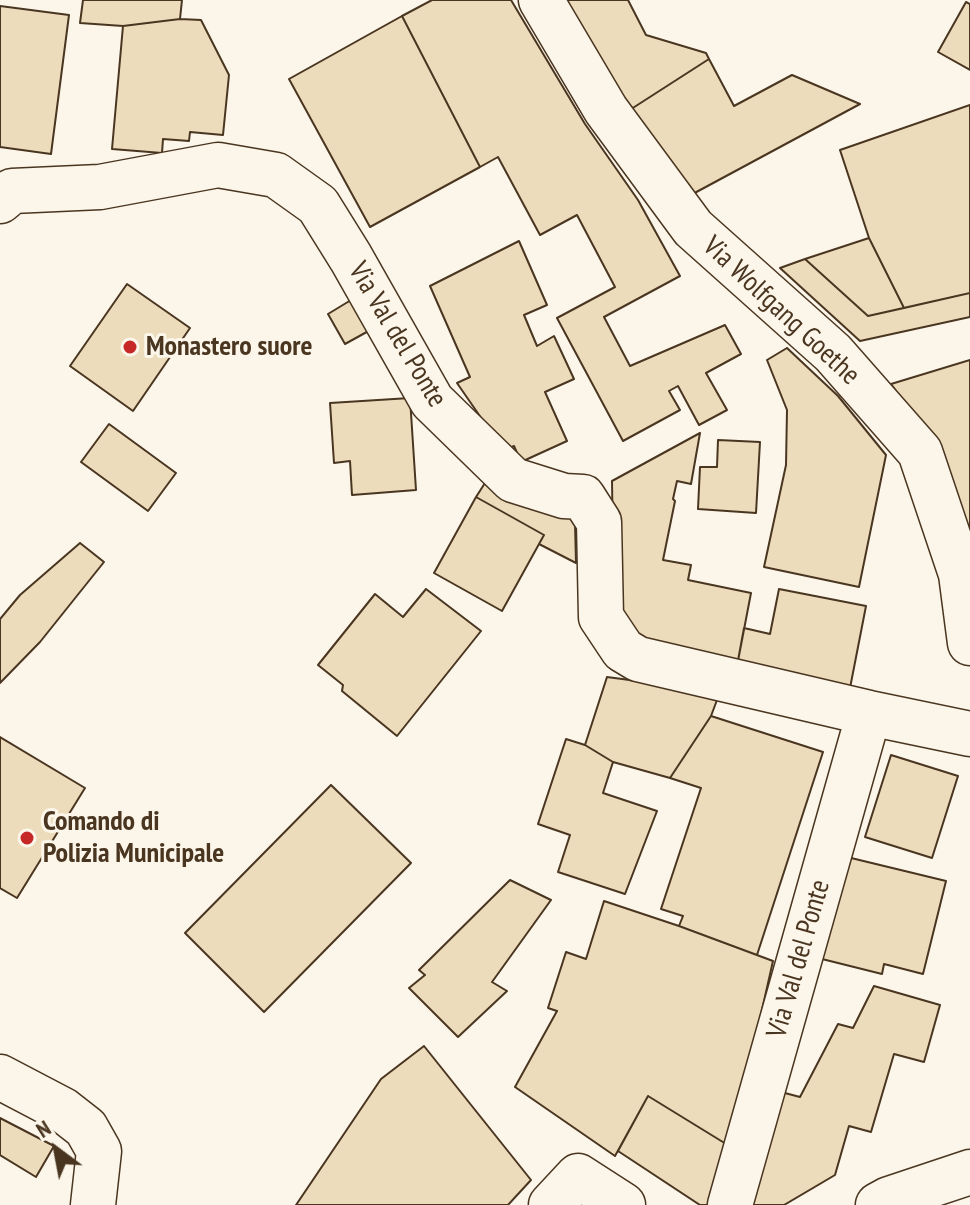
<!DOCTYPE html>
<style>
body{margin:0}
#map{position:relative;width:970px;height:1205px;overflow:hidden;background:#fbf6e9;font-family:"PT Sans Narrow",sans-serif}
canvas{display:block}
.north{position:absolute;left:16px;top:1109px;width:80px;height:80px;-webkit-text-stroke:6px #fbf6e9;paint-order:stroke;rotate:328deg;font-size:22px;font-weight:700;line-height:32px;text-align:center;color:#4a3520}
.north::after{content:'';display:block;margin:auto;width:28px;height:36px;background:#4a3520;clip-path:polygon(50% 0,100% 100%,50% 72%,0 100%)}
</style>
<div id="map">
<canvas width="970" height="1205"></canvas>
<div class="north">N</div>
</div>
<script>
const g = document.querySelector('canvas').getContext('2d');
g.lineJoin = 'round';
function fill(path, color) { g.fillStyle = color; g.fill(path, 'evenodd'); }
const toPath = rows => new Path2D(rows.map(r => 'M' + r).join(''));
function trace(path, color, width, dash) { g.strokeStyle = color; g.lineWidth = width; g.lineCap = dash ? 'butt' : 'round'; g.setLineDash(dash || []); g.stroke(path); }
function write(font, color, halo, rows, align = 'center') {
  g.font = font + ' "PT Sans Narrow",sans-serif'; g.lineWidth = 6; g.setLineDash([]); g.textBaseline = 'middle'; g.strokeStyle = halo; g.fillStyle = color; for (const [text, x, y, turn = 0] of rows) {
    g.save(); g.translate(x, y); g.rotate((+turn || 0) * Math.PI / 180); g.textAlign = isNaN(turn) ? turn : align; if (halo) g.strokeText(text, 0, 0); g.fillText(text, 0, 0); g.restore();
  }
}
const building = toPath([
 [83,0,182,0,180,19,123,26,80,23,83,0],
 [432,0,511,0,585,124,638,200,680,276,604,317,630,366,725,325,741,354,706,373,727,410,699,425,678,386,669,391,680,410,623,441,557,318,615,287,577,215,540,235,498,157,480,167,402,16,432,0],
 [565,0,628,0,646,35,706,53,709,59,625,113,565,0],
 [966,2,970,4,970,70,938,52,966,2],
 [0,6,69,15,51,154,0,147,0,6],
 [402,16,480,167,370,227,289,79,402,16],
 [180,19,201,20,229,75,223,135,190,132,189,141,163,139,162,153,112,149,123,26,180,19],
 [709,59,734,106,792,75,860,104,689,196,625,113,709,59],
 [970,105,970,293,904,308,869,238,840,150,970,105],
 [869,238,904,308,868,316,805,259,869,238],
 [519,241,547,305,524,315,537,346,554,336,574,379,545,392,567,441,521,462,514,446,504,451,457,383,470,377,430,286,519,241],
 [805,259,868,316,970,293,970,317,860,341,780,268,805,259],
 [127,284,190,328,133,411,70,366,127,284],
 [356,297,374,328,345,344,328,314,356,297],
 [787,348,838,396,886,455,859,587,764,567,786,465,787,410,767,360,787,348],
 [970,360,970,538,938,449,891,384,970,360],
 [410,398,416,490,352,495,350,461,334,463,330,403,410,398],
 [109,424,176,473,148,511,81,462,109,424],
 [700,433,691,484,677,481,673,499,675,501,663,560,691,565,688,580,751,593,737,666,627,635,614,614,612,481,700,433],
 [718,440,760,442,756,513,698,509,700,467,717,467,718,440],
 [485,483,563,505,575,523,576,563,539,544,544,535,476,497,485,483],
 [476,497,544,535,502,611,434,573,476,497],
 [80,543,104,562,40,642,0,683,0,619,20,595,80,543],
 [426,589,481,631,397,736,342,691,343,685,318,665,375,594,403,617,426,589],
 [779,589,866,606,850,688,737,666,744,628,770,634,779,589],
 [607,677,720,692,711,716,670,778,613,762,585,745,607,677],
 [711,716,823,752,757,955,679,926,683,916,661,909,701,788,670,778,711,716],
 [0,737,85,788,17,898,0,888,0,737],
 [566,739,585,745,613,762,603,793,657,811,625,894,558,872,570,835,538,824,566,739],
 [891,755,958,776,932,858,865,837,891,755],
 [331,785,411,863,264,1012,185,933,331,785],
 [847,857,946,881,923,974,884,964,882,974,822,959,847,857],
 [510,880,551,900,492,982,507,991,458,1037,409,988,425,975,419,970,510,880],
 [604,901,679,926,773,961,731,1147,648,1096,615,1156,515,1087,557,1011,548,1008,566,952,586,959,604,901],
 [874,986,940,1005,924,1062,894,1054,871,1132,849,1126,835,1175,784,1205,750,1205,781,1092,800,1097,838,1024,853,1028,874,986],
 [424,1046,531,1180,508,1205,296,1205,381,1079,424,1046],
 [648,1096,731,1147,719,1205,700,1205,618,1151,648,1096],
 [0,1118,54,1146,36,1177,0,1155,0,1118]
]);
fill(building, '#ecdcbc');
trace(building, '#4a3520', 2);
const minor = toPath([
 [541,0,606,110,693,228,833,353,920,452,961,574,970,643],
 [0,201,12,191,100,187,218,165,276,175,318,205,351,258,432,401,513,480,564,496,583,497,599,522,601,617,623,650,638,659,869,713,970,734],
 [0,1077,63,1110,86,1128,99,1151,93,1205],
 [551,1205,578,1176,623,1205],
 [730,1205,869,713]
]);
const secondary = toPath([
 [878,1205,889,1199,970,1172]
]);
trace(minor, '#4a3520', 47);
trace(secondary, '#4a3520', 47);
trace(minor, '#fbf6e9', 44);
trace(secondary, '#fbf6e9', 44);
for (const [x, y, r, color] of [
 [130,347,8,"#c62828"],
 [27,838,8,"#c62828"]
]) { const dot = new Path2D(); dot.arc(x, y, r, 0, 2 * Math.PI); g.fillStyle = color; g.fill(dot); trace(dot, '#fbf6e9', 3); }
write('28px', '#4a3520', '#fbf6e9', [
 ["Via Wolfgang Goethe",781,311,43],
 ["Via Val del Ponte",397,335,59],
 ["Via Val del Ponte",799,959,-74]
]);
write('bold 28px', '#4a3520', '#fbf6e9', [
 ["Monastero suore",146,347],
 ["Comando di",43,822],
 ["Polizia Municipale",43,854]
], 'left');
</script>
